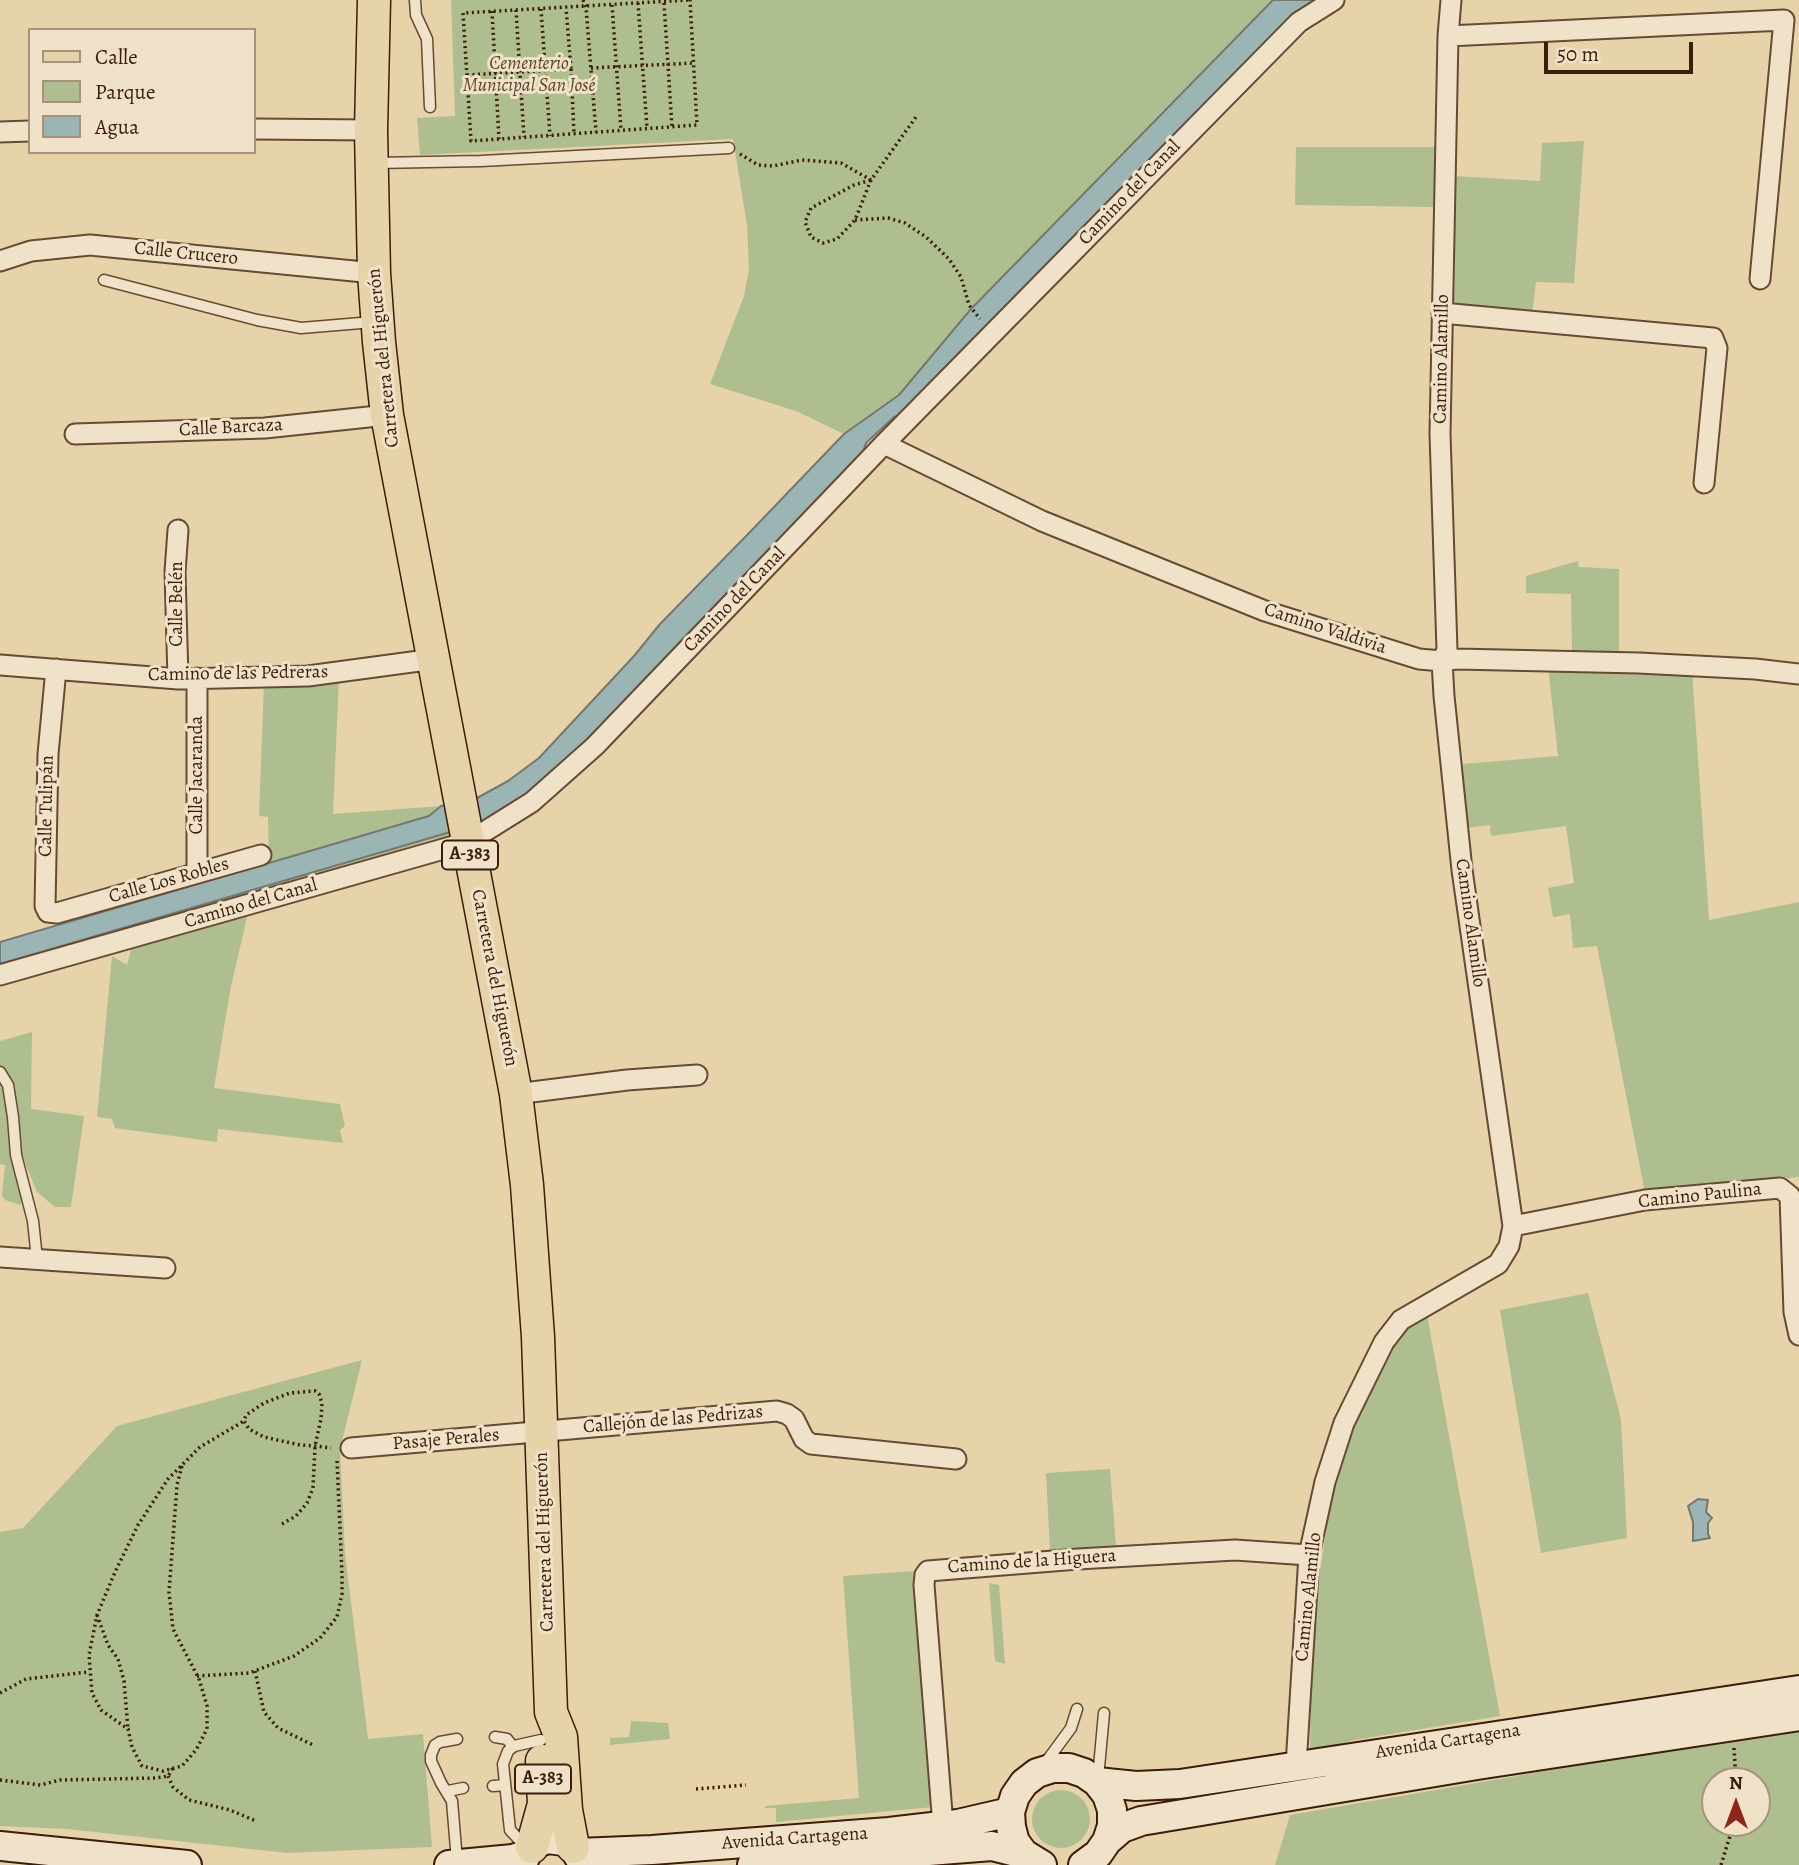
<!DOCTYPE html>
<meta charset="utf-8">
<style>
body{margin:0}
#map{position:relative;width:1799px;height:1865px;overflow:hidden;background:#e7d3aa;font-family:Alegreya,serif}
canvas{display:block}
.legend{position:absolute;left:28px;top:28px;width:228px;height:126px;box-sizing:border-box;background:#efe2c8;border:2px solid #a7937c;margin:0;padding:9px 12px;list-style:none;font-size:21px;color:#3c1c0b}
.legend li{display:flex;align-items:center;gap:14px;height:35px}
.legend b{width:35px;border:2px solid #a7937c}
.north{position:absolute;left:1701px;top:1767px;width:70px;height:70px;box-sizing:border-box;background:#efe2c8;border:2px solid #a7937c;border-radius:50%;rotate:0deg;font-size:19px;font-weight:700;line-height:28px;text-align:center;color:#3c1c0b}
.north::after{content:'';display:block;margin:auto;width:24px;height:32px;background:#8f2418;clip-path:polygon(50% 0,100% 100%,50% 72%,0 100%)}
.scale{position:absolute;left:1544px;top:42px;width:149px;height:32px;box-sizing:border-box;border:4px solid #3c1c0b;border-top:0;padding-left:9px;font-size:21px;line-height:24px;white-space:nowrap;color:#3c1c0b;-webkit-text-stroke:5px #efe2c8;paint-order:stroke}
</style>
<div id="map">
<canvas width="1799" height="1865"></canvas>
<ul class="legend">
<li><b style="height:9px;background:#e7d3aa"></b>Calle</li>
<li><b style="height:19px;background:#afbe8e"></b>Parque</li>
<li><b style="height:19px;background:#9bb5b4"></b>Agua</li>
</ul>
<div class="north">N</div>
<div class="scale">50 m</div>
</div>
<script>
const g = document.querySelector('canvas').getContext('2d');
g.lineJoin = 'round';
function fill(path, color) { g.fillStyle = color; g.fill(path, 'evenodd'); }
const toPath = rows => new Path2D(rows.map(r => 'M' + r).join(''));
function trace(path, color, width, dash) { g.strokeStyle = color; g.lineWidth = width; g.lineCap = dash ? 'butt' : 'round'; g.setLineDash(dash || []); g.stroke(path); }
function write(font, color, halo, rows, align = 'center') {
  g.font = font + ' Alegreya,serif'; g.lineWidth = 6; g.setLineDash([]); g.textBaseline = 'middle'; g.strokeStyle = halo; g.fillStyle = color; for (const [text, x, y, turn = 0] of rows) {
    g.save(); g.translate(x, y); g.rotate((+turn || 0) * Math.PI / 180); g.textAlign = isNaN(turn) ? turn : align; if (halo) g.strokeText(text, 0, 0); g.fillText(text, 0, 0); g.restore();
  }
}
fill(toPath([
 [451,0,1273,0,971,309,899,395,844,434,796,411,710,384,744,296,749,270,747,225,733,139,420,155,417,118,455,116],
 [1584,141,1574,283,1536,282,1532,315,1451,307,1453,176,1540,181,1542,143],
 [1296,147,1437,147,1436,207,1295,205],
 [1578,561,1579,567,1619,569,1619,654,1572,652,1571,594,1526,593,1526,576],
 [1548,666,1692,670,1709,920,1799,902,1799,1177,1645,1193,1597,946,1573,948,1570,914,1553,917,1548,888,1574,883,1566,826,1491,836,1490,825,1467,828,1463,764,1558,756],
 [339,677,333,814,441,806,445,825,451,838,431,840,0,970,0,942,269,863,268,817,259,816,264,683],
 [248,913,230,991,214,1088,340,1104,345,1126,340,1130,343,1143,218,1129,217,1142,115,1128,112,1119,97,1117,112,956,127,965,132,946],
 [32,1032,31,1109,84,1116,71,1207,55,1207,37,1192,21,1153,18,1115,12,1084,0,1066,0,1041],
 [0,1082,8,1110,14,1166,24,1200,20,1205,5,1200,2,1196,5,1165,0,1164],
 [1588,1293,1621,1419,1627,1538,1541,1553,1500,1310],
 [1427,1315,1500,1716,1355,1740,1310,1751,1312,1626,1333,1482,1359,1413,1397,1342,1408,1328],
 [362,1360,340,1449,345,1553,368,1739,423,1734,432,1847,287,1853,67,1829,0,1826,0,1532,23,1528,117,1426],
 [1110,1469,1116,1547,1050,1552,1046,1473],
 [915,1571,933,1807,776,1822,776,1808,765,1808,765,1806,859,1798,843,1576],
 [989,1583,999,1585,1005,1664,995,1661],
 [631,1721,668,1723,670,1739,610,1745,610,1738,629,1737],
 [1799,1732,1799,1865,1275,1865,1290,1815,1621,1758],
 [1715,1781,1757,1781,1757,1823,1715,1823],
 '1032 1819a29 29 0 1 1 58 0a29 29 0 1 1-58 0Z'
]), '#afbe8e');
const water = toPath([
 [1273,0,1317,0,1301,9,1268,40,901,415,894,417,866,443,861,458,540,789,481,823,0,964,0,942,429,816,441,806,477,798,508,781,539,758,634,656,660,624,750,532,844,434,899,395,971,309,1273,0],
 [1698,1499,1708,1500,1706,1512,1712,1518,1708,1523,1708,1534,1710,1538,1693,1541,1693,1522,1688,1506,1698,1499]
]);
fill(water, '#9bb5b4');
trace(water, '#757870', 2);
const service = toPath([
 [415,0,416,15,427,39,430,107],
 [376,163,481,161,729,148],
 [104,280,257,320,301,328,373,322],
 [0,1072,8,1085,13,1117,16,1155,33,1221,37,1259],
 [495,1737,507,1739,513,1747],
 [1046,1762,1071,1728,1077,1709],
 [1098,1778,1104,1713],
 [493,1786,505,1785],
 [448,1791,463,1788],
 [526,1847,510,1830,503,1764,508,1751,514,1746,541,1740],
 [457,1861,452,1801,441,1783,431,1761,431,1755,435,1745,440,1742,457,1739]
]);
const minor = toPath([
 [1448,36,1784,20,1760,279],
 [254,129,371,130],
 [0,132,30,131],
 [0,261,31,251,90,245,374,273],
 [1442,313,1713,338,1717,348,1704,483],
 [75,434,265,428,387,415],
 [884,444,1042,521,1265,611,1419,659,1442,661,1456,659,1639,663,1755,669,1799,674],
 [0,665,178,679,308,676,434,659],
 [56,669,48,754,45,906,48,912,57,913,261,855],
 [178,679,175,572,178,530],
 [197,873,197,678],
 [0,975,468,842,532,802,595,746,884,444,1299,22,1334,0],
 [516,1094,627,1080,697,1075],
 [1513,1226,1645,1200,1780,1188,1790,1196,1794,1312,1799,1335],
 [0,1257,165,1268],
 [351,1448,777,1411,787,1414,794,1419,804,1439,811,1444,956,1459],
 [1296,1766,1309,1555,1325,1482,1344,1423,1384,1342,1401,1320,1498,1264,1509,1246,1513,1226,1462,870,1444,696,1442,661,1447,650,1440,434,1448,36,1451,0],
 [943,1826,924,1585,925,1575,928,1571,1078,1559,1235,1550,1309,1555]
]);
const secondary = toPath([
 [1097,1782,1136,1786,1180,1784,1799,1690],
 [1107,1841,1122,1828,1141,1821,1477,1765,1799,1716],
 [0,1846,187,1865],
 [578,1853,652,1850,889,1832,958,1824,1010,1812],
 [449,1865,513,1859,525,1855],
 [522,1865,528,1850,539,1842,548,1839,563,1841,573,1847,582,1862],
 [752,1865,992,1846,1024,1854],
 [1042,1865,1024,1854,1015,1842,1011,1827,1010,1812,1015,1796,1024,1783,1037,1773,1053,1768,1069,1768,1084,1773,1097,1782,1107,1795,1112,1810,1112,1826,1107,1841,1098,1854,1083,1865]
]);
const primary = toPath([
 [374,0,371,130,374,273,379,342,387,415,516,1094,527,1185,538,1337,551,1712,561,1737,566,1810,573,1847],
 [532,1847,544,1804,542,1761]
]);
trace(service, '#674a33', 13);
trace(minor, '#674a33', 23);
trace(secondary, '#3c1c0b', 32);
trace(primary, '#3c1c0b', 35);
trace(toPath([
 [583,0,586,7,596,132],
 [688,0,463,13,471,141,697,125,690,0],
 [638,3,647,128],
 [664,3,672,127],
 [612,5,621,130],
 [541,9,550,136],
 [516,10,524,137],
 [492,11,499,139],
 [591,68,694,63],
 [571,69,574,133],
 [467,75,571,69,566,8],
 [740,154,758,165,773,166,802,160,841,163,871,180,916,117],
 [871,180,855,220,837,239,823,243,811,237,805,222,811,208,854,185,871,180],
 [855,220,888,218,905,223,926,237,949,259,961,277,969,305,980,319],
 [182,1466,177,1485,169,1592,173,1629,199,1679,207,1706,207,1729,196,1750,182,1766,163,1771,142,1766,132,1747,128,1729,101,1710,92,1693,89,1655,97,1615,115,1572,138,1525,168,1479,200,1447,244,1421],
 [282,1524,296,1516,307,1503,313,1488,315,1446,321,1419,322,1403,319,1394,315,1391,290,1393,264,1403,246,1415,244,1421,249,1429,264,1437,300,1445,315,1446,331,1448],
 [97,1615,108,1645,118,1659,124,1681,128,1729],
 [255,1671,264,1712,278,1728,315,1746],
 [197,1676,249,1673,294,1656,320,1638,337,1617,342,1594,342,1574,337,1460],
 [0,1693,26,1679,88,1672],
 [1734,1748,1736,1781],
 [168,1776,173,1787,189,1800,230,1810,256,1821],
 [0,1780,41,1785,60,1780,156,1778,168,1776,173,1768],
 [696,1789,746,1785],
 [1721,1865,1734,1823]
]), '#3c1c0b', 3.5, [2, 3.5]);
trace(service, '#efe2c8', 10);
trace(minor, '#efe2c8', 19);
trace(secondary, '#efe2c8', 28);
trace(primary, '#e7d3aa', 32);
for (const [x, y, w] of [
 [470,855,56],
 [543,1779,56]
]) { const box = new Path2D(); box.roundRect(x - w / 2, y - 14.5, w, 29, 5); g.fillStyle = '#efe2c8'; g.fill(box); trace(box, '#3c1c0b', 2); }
write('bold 18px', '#3c1c0b', null, [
 ["A-383",470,855],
 ["A-383",543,1779]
]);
write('italic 19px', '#59442c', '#efe2c8', [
 ["Cementerio",529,64],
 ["Municipal San José",529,86]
]);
write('19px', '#3c1c0b', '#efe2c8', [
 ["Camino del Canal",1130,193,-46],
 ["Calle Crucero",186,254,6],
 ["Carretera del Higuerón",384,358,-96],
 ["Camino Alamillo",1442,359,-89],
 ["Calle Barcaza",231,428,-3],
 ["Camino del Canal",735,600,-46],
 ["Calle Belén",177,604,-90],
 ["Camino Valdivia",1325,629,18],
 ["Camino de las Pedreras",238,674,-1],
 ["Calle Jacaranda",197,775,-90],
 ["Calle Tulipán",47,806,-89],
 ["Calle Los Robles",169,881,-16],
 ["Camino del Canal",251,904,-16],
 ["Camino Alamillo",1470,923,82],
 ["Carretera del Higuerón",494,978,79],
 ["Camino Paulina",1700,1196,-6],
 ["Callejón de las Pedrizas",673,1420,-5],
 ["Pasaje Perales",446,1440,-5],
 ["Carretera del Higuerón",545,1542,-92],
 ["Camino de la Higuera",1032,1562,-4],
 ["Camino Alamillo",1309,1597,-84],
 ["Avenida Cartagena",1448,1742,-9],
 ["Avenida Cartagena",795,1839,-4]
]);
</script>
